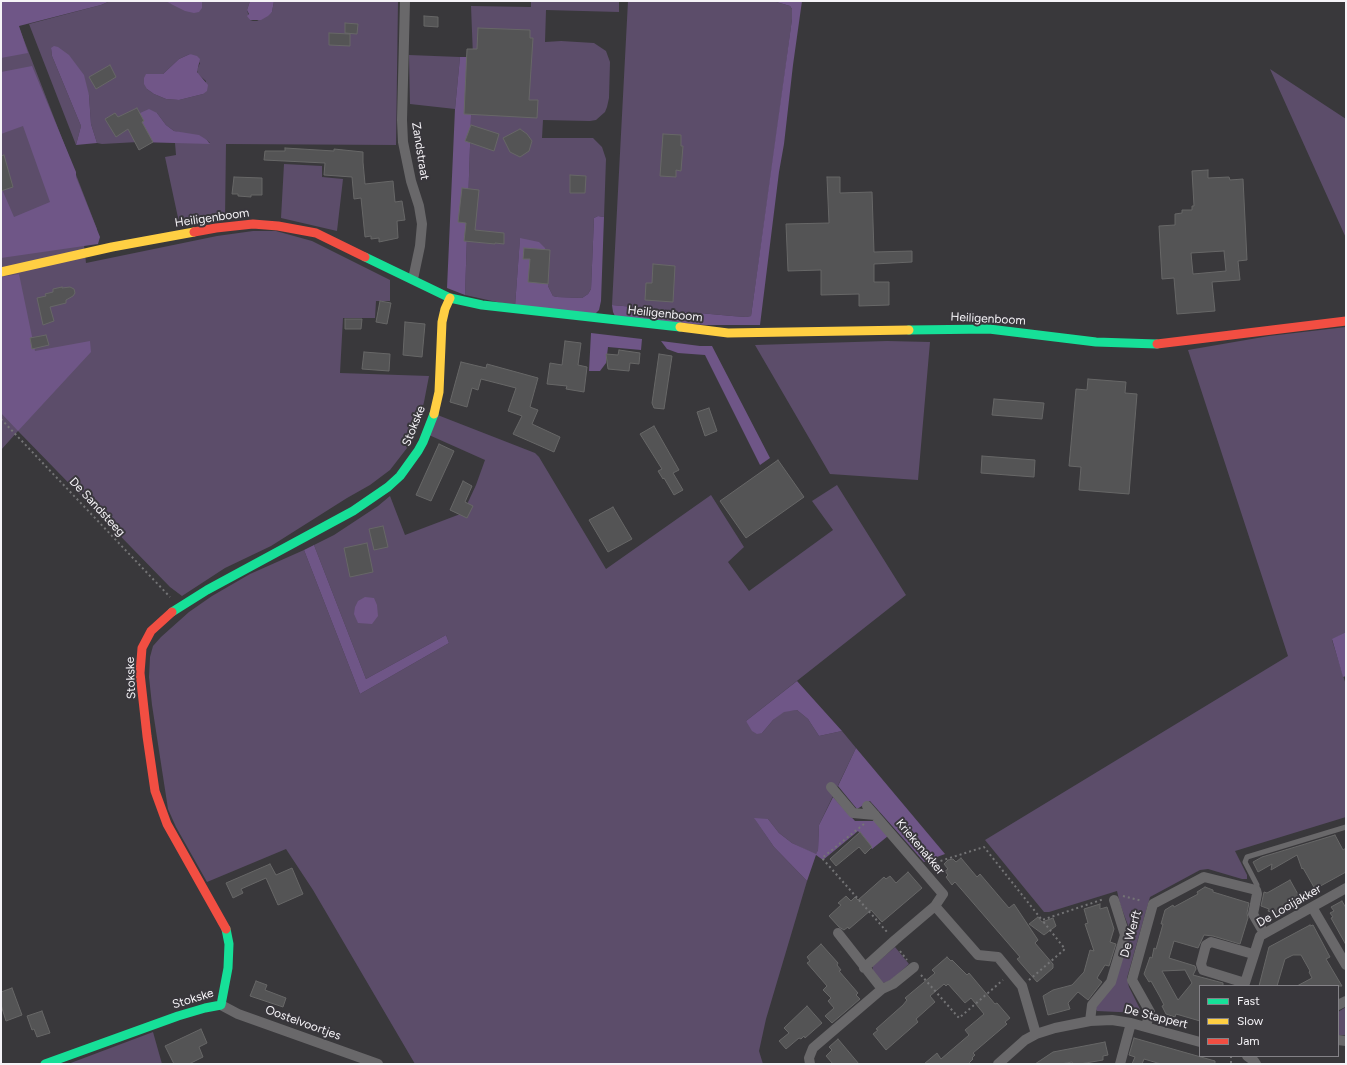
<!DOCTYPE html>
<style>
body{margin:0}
#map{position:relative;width:1347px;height:1065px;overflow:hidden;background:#39383b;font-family:Figtree,sans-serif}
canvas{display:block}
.frame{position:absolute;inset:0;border:2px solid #f5f3f7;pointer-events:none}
.legend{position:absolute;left:1199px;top:985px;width:140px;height:72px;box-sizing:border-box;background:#39373c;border:1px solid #848287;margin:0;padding:5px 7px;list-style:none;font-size:12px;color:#f5f3f7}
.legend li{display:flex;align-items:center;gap:8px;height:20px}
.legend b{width:20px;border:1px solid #848287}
</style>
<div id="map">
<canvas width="1347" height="1065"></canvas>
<div class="frame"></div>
<ul class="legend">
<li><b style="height:5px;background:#16e098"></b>Fast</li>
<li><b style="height:5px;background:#ffcf43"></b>Slow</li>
<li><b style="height:5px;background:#f24e42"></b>Jam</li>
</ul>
</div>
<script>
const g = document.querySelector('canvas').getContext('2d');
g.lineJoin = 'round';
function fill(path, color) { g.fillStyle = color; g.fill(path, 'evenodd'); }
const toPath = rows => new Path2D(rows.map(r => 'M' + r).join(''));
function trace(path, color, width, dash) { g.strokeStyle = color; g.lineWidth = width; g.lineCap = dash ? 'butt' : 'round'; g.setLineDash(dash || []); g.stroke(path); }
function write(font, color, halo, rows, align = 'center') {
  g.font = font + ' Figtree,sans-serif'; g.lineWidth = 4; g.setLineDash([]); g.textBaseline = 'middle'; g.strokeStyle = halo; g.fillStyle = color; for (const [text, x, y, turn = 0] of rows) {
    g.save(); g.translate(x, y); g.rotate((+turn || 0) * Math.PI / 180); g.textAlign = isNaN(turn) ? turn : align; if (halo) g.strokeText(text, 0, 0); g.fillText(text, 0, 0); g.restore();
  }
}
fill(toPath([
 [1,1,17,22,97,229,84,245,86,263,217,236,253,231,276,231,312,241,390,280,390,301,376,301,375,318,343,318,340,373,429,376,424,402,414,439,390,470,370,485,347,498,271,546,225,568,182,596,170,587,18,431,1,450],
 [110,1,165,1,172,4,202,4,202,1,250,1,247,10,250,20,253,21,257,21,272,12,274,1,398,1,396,145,226,144,225,219,180,227,165,157,176,155,175,143,210,143,207,140,174,131,166,125,157,113,138,142,102,144,97,143,91,124,89,95,51,48,52,56,81,126,76,145,29,24,101,5],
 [190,54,200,63,197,70,198,74,206,81,203,94,179,100,166,99,154,94,147,89,154,74,163,74,179,59],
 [531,1,619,1,619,12,546,10,545,42,561,41,594,43,606,51,610,62,609,98,607,107,605,112,596,120,590,121,543,120,542,138,593,138,602,147,606,159,604,217,598,216,594,218,591,289,588,294,582,298,557,297,553,296,548,286,547,278,520,239,515,306,465,295,473,57,471,6,531,7],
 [628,1,773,1,790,6,792,9,792,19,777,132,751,316,746,317,732,316,612,305],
 [409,55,460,57,455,109,410,104],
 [1270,69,1346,119,1346,238],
 [284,164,322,166,322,177,343,179,337,231,281,218],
 [1346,327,1346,632,1332,640,1346,685,1346,817,1235,851,1247,875,1247,879,1242,879,1208,869,1200,870,1150,897,1127,978,1129,987,1140,1009,1140,1013,1097,1011,1095,1008,1129,935,1129,928,1120,904,1117,891,1049,912,1044,912,985,840,1288,656,1188,350,1269,336],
 [887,341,930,342,918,480,830,474,755,345],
 [435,414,535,453,539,457,606,569,711,495,744,547,728,562,749,591,833,530,812,501,837,485,906,595,746,721,762,733,773,720,784,711,797,710,808,719,819,736,842,731,856,748,819,825,818,850,816,855,792,843,779,833,768,819,755,819,774,847,807,881,766,1019,759,1051,763,1064,415,1064,313,890,286,849,207,882,176,827,168,809,152,705,149,677,150,657,153,646,161,637,189,612,212,596,250,574,304,550,360,694,449,643,446,635,366,679,314,545,334,535,378,506,390,496,405,535,463,513,476,485,485,460,429,435],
 [895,947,909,964,890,981,883,983,872,972,873,966],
 [1346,1007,1346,1035,1338,1035,1338,1012],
 [153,1032,162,1064,68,1064]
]), '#5c4d6a');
fill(toPath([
 [1,1,110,1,101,5,19,26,28,53,1,58],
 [773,1,802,1,793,65,784,144,779,172,760,325,706,325,616,318,613,312,612,305,732,316,746,317,751,316,792,19,792,9,790,6],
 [54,46,58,47,69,55,84,75,89,95,91,124,97,143,76,145,81,126,52,56,51,48],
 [460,57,473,57,465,295,447,288,455,109],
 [32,66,76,172,76,177,100,237,98,244,1,258,1,187,14,217,50,202,23,126,1,134,1,72],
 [149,109,157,113,166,125,174,131,199,135,207,140,210,144,138,142,138,114],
 [598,216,604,217,601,301,599,310,595,314,515,306,520,238,539,242,545,248,548,259,548,286,553,296,557,297,582,298,588,294,591,289,594,218],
 [19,274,35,351,90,341,91,352,18,431,1,413,1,277],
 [591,333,642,339,641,350,608,347,606,363,600,371,589,371],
 [661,341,700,346,712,346,770,458,760,465,705,355,678,353,667,349],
 [314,545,366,679,446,635,449,643,360,694,304,550],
 [1346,632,1346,676,1343,677,1332,639],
 [797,681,842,731,819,736,808,719,797,710,784,712,773,720,762,733,757,734,752,731,746,721],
 [856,748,945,854,924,862,870,801,857,809,838,786],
 [833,797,855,821,875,821,888,836,872,849,858,831,823,860,816,855,807,881,774,847,754,818,768,819,779,833,792,843,816,854,818,850,819,825]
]), '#6f5687');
fill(toPath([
 [165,1,202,1,202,8,199,12,194,13,185,11],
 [250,1,274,1,272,12,268,16,261,20,250,20,247,16,249,14,247,10],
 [190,54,197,56,200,59,197,72,208,85,207,91,203,94,179,100,166,99,154,94,147,89,144,84,144,78,146,74,163,74,179,59],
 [365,597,374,598,377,605,378,616,372,624,358,623,354,614,355,607,358,601]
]), '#715688');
const building = toPath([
 [424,16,438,17,438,27,424,26,424,16],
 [345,23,358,24,357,34,345,33,345,23],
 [478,28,530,30,530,38,533,38,529,100,538,100,537,118,464,114,467,49,477,49,478,28],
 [329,33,350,34,350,46,329,45,329,33],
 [110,65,116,77,96,89,89,77,110,65],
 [137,108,144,121,142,122,153,142,139,150,128,129,116,137,105,119,115,113,118,117,137,108],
 [471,125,499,134,494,151,465,141,471,125],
 [520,129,527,134,532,141,529,151,520,157,510,152,503,138,520,129],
 [663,134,681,135,681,146,683,146,681,171,676,170,676,177,660,176,663,134],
 [285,148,334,151,334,149,363,152,363,162,365,184,393,181,395,202,402,201,405,220,397,221,398,238,379,242,379,238,371,239,371,236,365,237,361,198,354,199,352,177,324,175,325,163,264,160,265,151,285,151,285,148],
 [4,155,13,187,1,191,1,156,4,155],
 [1208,170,1208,178,1229,177,1230,180,1243,179,1247,260,1238,261,1240,280,1212,282,1215,311,1177,314,1174,278,1162,279,1159,226,1175,225,1175,214,1182,213,1182,210,1192,210,1192,206,1194,206,1192,171,1208,170],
 [1224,251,1226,271,1193,274,1191,253,1224,251],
 [570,175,586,176,585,193,570,193,570,175],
 [234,177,262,178,262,195,251,195,251,197,238,196,238,194,232,194,234,177],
 [827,177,840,177,840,193,872,192,874,252,912,251,912,262,874,264,874,282,889,282,889,305,859,306,859,294,821,295,821,270,788,271,786,224,829,223,827,177],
 [462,188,479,190,475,230,504,233,504,244,495,243,495,244,464,241,466,223,458,222,462,188],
 [524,248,550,250,548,284,528,282,530,259,523,259,524,248],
 [653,264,675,266,673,302,645,300,646,283,652,283,653,264],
 [62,287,62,288,70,287,74,289,75,293,73,296,66,300,66,303,50,307,54,321,43,325,37,298,46,296,45,294,53,292,53,289,62,287],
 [380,301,391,303,387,324,376,322,380,301],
 [345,319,362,319,361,329,345,329,345,319],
 [405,322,425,324,422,357,403,355,405,322],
 [46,335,49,345,32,349,30,338,46,335],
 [565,341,581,343,578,365,587,367,584,392,566,389,567,386,547,384,550,363,562,365,565,341],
 [619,350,640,353,639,364,630,363,629,371,608,369,606,354,618,355,619,350],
 [364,352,390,354,389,371,362,369,364,352],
 [659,354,672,356,664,409,654,408,652,403,659,354],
 [461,362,486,368,487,364,538,378,530,407,538,410,532,424,560,437,554,452,513,434,522,416,508,411,516,388,481,379,478,390,472,388,467,407,450,402,461,362],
 [1088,379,1126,382,1125,393,1137,394,1129,494,1079,490,1081,467,1069,466,1076,389,1087,390,1088,379],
 [994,399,1044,403,1042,419,992,415,994,399],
 [709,408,717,431,705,436,697,412,709,408],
 [654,426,679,470,673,473,683,490,674,495,664,478,663,479,658,471,662,469,640,434,654,426],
 [439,444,454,451,431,501,416,495,439,444],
 [982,456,1035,460,1034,477,981,473,982,456],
 [778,460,804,497,746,538,720,501,778,460],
 [463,481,472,486,465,502,473,506,467,518,450,510,463,481],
 [613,507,632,539,608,552,589,520,613,507],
 [383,526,388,547,374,550,369,529,383,526],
 [367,543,373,572,350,577,344,548,367,543],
 [860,832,872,847,865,854,859,847,836,866,830,859,860,832],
 [1335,835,1343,850,1346,848,1346,872,1315,889,1303,868,1302,869,1297,855,1271,870,1272,864,1258,872,1253,862,1262,857,1335,835],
 [961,858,977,877,980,874,1009,908,1014,904,1038,940,1035,943,1053,964,1053,968,1037,982,1017,959,1020,957,955,882,952,885,946,877,948,875,945,871,948,869,944,864,948,860,953,859,956,862,961,858],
 [270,864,276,875,292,868,303,894,278,905,266,878,241,889,243,893,233,898,226,883,270,864],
 [908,872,922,888,882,922,871,910,849,929,848,927,844,930,839,927,829,916,841,905,838,903,846,896,851,901,855,897,858,900,884,877,886,879,890,876,896,883,908,872],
 [1290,880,1300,898,1284,907,1285,909,1277,914,1268,911,1269,909,1261,906,1264,892,1267,893,1290,880],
 [1205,887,1213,890,1213,892,1249,903,1247,913,1248,918,1240,944,1213,936,1204,935,1198,948,1174,941,1169,958,1195,966,1196,969,1193,975,1223,983,1223,986,1200,986,1200,1021,1176,1014,1175,1017,1166,1014,1162,1006,1164,1005,1160,997,1151,981,1149,982,1144,974,1150,957,1152,958,1154,948,1156,949,1163,924,1161,924,1165,910,1173,905,1174,907,1198,894,1197,892,1205,887],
 [1185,970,1192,983,1178,1000,1162,971,1185,970],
 [1342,901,1346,908,1346,945,1331,918,1333,917,1330,913,1334,911,1331,907,1342,901],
 [1100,904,1100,909,1107,907,1114,929,1110,942,1116,944,1109,966,1105,965,1097,978,1102,982,1088,1000,1078,992,1068,1003,1070,1009,1048,1015,1043,996,1053,990,1072,985,1084,972,1090,950,1094,951,1085,924,1088,923,1084,909,1100,904],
 [1038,917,1042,922,1053,918,1056,926,1044,935,1029,924,1038,917],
 [1310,925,1310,926,1313,925,1330,957,1326,959,1342,986,1297,986,1312,978,1309,972,1310,971,1301,955,1293,955,1285,959,1277,986,1259,986,1269,947,1310,925],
 [821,944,838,963,837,965,841,970,839,971,858,993,856,995,860,999,832,1023,825,1016,834,1008,828,1001,831,998,823,990,827,986,807,963,810,961,807,957,821,944],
 [947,957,951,961,952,960,967,975,969,973,995,1004,997,1003,1010,1018,1005,1022,1007,1024,973,1053,975,1055,972,1058,973,1059,968,1064,924,1064,937,1053,941,1059,969,1035,965,1030,984,1014,971,998,965,1003,948,984,946,986,944,984,930,996,935,1002,916,1019,918,1022,886,1050,873,1034,878,1030,876,1029,903,1005,907,1000,905,998,935,973,932,970,947,957],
 [256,981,267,985,265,990,286,998,283,1007,250,996,256,981],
 [12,988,22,1015,6,1021,1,1005,1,992,12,988],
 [807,1006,822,1023,805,1038,804,1036,801,1039,799,1038,786,1049,779,1041,789,1033,784,1028,807,1006],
 [42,1011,50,1033,37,1037,34,1029,32,1030,27,1016,42,1011],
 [201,1029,207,1043,199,1047,203,1057,189,1064,174,1064,165,1046,201,1029],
 [1134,1038,1215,1061,1215,1064,1161,1064,1144,1059,1142,1064,1132,1064,1135,1057,1129,1055,1134,1038],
 [838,1039,859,1064,833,1064,826,1056,832,1050,829,1047,838,1039],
 [1105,1042,1108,1055,1103,1056,1103,1060,1080,1064,1073,1064,1072,1062,1061,1064,1035,1064,1053,1052,1105,1042]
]);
fill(building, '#545455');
trace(building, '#676767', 1);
trace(toPath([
 [1,419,170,597],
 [864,824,822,858,888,933],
 [931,864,984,847,1042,920,1104,899],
 [1123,896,1142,901],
 [900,951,907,960],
 [921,975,959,1018,1003,980],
 [1029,980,1065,949,1042,920],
 [1231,1056,1231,1064]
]), '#747476', 2, [2, 3]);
trace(toPath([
 [1256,890,1257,885,1245,862,1247,857,1346,827]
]), '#69686a', 5);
trace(toPath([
 [405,1,402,120,403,142,411,181,419,206,422,224,420,246,413,279],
 [831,787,853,813,875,815],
 [867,806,943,894,935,906,978,955,998,957,1022,986,1036,1034],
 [1312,907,1346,965],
 [838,933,882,989],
 [864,968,895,940,935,906],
 [1245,983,1203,970,1201,964,1206,945,1211,942,1253,954],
 [1244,986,1260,936,1346,888],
 [221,1005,238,1014,378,1064],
 [1338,1005,1346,1001],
 [1090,1021,1092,1005,1111,982,1125,935,1114,900],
 [1146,1026,1150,1012,1132,980,1153,904,1204,877,1256,890,1257,894,1253,914,1264,933],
 [1338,1040,1346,1041],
 [1247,1056,1254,1061,1256,1064],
 [810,1064,809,1058,813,1048,882,989,893,984,914,967],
 [998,1064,1025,1040,1036,1034,1055,1028,1090,1021,1112,1020,1131,1023,1200,1042],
 [1120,1064,1131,1023]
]), '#69686a', 10);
trace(toPath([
 [365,257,450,298,482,305,680,327],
 [909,330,989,329,1096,342,1157,344],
 [172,612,207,590,353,511,388,487,400,476,418,451,423,442,434,414],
 [45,1064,178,1016,205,1008,221,1005,228,968,229,944,226,929]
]), '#16e098', 9);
trace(toPath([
 [1,272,112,247,194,232],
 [680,327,728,333,909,330],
 [434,414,439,392,442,322,445,309,450,298]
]), '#ffcf43', 9);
trace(toPath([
 [194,232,216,228,253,224,278,226,316,233,365,257],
 [1157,344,1346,321],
 [172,612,151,631,142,648,140,673,147,736,155,791,167,824,226,929]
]), '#f24e42', 9);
write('12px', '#f5f3f7', '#39373c', [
 ["Zandstraat",420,151,81],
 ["Heiligenboom",212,218,-8],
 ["Heiligenboom",665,314,6],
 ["Heiligenboom",988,319,3],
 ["Stokske",414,426,-68],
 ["De Sandsteeg",97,507,47],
 ["Stokske",131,678,-92],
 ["Kriekenakker",920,847,50],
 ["De Looijakker",1289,906,-30],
 ["De Werft",1131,934,-74],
 ["Stokske",193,999,-17],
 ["De Stappert",1156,1017,14],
 ["Oostelvoortjes",303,1023,20]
]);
</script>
